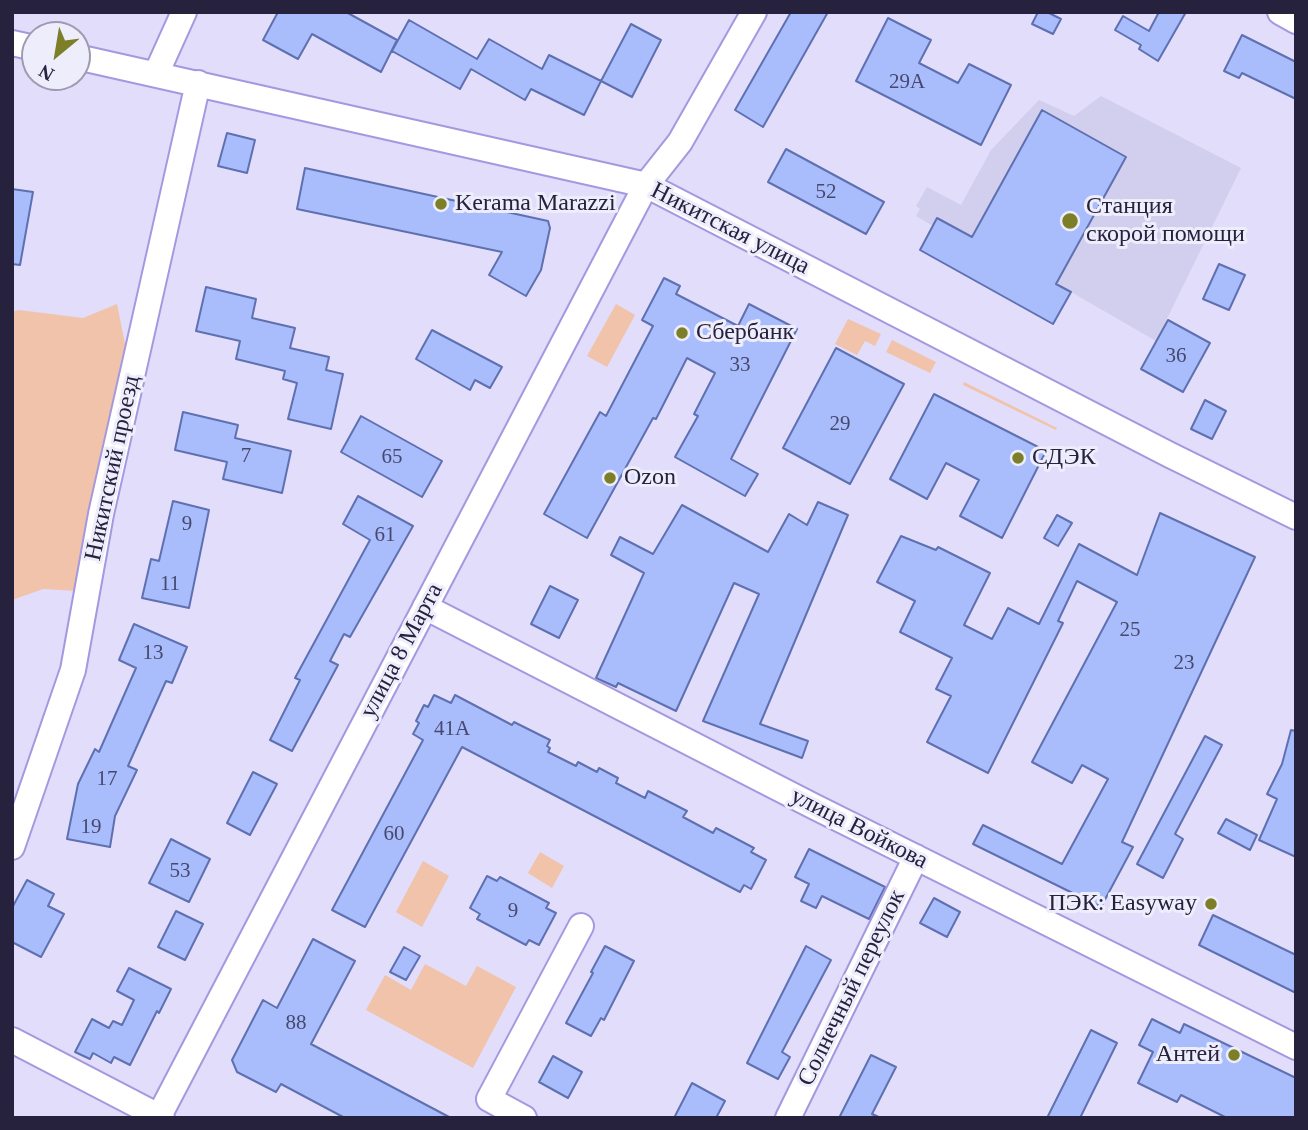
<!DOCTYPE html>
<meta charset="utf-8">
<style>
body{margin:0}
#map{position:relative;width:1308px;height:1130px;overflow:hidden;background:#e1ddfb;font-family:"Times New Roman",serif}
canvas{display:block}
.frame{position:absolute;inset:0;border:14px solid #26213d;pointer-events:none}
.north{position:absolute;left:21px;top:21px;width:70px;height:70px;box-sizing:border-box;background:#eeedfc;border:2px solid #9e9bb0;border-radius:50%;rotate:210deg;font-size:19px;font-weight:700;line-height:28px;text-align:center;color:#26213d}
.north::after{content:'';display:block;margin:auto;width:24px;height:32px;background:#7c7f28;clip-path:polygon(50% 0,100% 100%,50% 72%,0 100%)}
</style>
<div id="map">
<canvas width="1308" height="1130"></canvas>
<div class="frame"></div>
<div class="north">N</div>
</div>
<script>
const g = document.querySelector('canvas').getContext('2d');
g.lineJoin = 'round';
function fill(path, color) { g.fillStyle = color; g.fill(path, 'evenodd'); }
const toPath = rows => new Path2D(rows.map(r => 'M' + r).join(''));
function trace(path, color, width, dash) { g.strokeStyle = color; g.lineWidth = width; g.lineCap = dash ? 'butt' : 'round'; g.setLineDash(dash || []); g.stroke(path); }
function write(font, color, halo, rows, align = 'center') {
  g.font = font + ' "Times New Roman",serif'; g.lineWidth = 6; g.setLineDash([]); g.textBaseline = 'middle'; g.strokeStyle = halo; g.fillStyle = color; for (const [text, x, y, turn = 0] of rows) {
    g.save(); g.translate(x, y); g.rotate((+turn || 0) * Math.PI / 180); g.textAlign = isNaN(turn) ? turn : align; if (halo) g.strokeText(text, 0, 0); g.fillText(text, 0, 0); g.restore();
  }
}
fill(toPath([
 [1101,96,1241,168,1156,341,1071,292,1053,324,920,250,933,226,916,216,920,209,916,206,927,187,961,205,991,150,1039,100,1074,116]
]), '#d2ceee');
fill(toPath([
 [117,304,126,349,123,382,109,419,77,591,43,589,12,600,12,312,19,310,83,318],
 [616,304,635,315,607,367,587,356],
 [848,319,881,334,875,346,865,341,857,355,835,344],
 [892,340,936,362,930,373,886,352],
 [964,382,1057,428,1056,430,963,385],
 [540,852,564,866,552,888,528,873],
 [423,861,449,876,422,927,396,912],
 [425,964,466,986,477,966,516,987,473,1068,366,1010,385,975,411,990]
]), '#f0c3aa');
const building = toPath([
 [278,12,346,12,397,40,381,72,312,34,298,59,263,40,278,12],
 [791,12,828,12,763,127,735,110,791,12],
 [1038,12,1047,12,1061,19,1053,34,1032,24,1038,12],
 [1159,12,1186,12,1158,61,1139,49,1141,45,1115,30,1123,16,1149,31,1159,12],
 [888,18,931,40,919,63,958,83,969,64,1011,85,981,145,856,81,888,18],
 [409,20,477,59,489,39,542,69,549,55,601,81,584,115,531,89,525,100,471,69,460,89,392,51,409,20],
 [631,24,661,40,632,97,601,81,631,24],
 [1242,35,1296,62,1296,99,1242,73,1239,78,1224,71,1242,35],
 [1042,110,1126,157,1056,284,1071,292,1053,324,920,250,937,218,972,237,1042,110],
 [227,133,255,140,247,173,218,166,227,133],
 [786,149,884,202,866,234,768,182,786,149],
 [305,168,548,221,550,228,541,270,526,296,489,275,502,252,297,209,305,168],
 [12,189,33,192,20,265,12,264,12,189],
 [1219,264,1245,275,1229,310,1203,299,1219,264],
 [664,278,680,286,676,294,738,326,749,304,797,329,731,459,758,474,745,496,675,457,698,416,694,414,715,373,687,358,656,419,653,418,587,538,544,514,600,412,606,416,653,326,642,320,664,278],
 [206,287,256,299,252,318,295,328,290,348,329,357,326,370,343,374,331,429,288,419,297,383,283,379,285,371,236,359,240,341,196,331,206,287],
 [1168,320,1210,343,1183,392,1141,369,1168,320],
 [432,330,502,367,490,388,475,380,470,390,416,359,432,330],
 [836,348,904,384,850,484,783,448,836,348],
 [934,394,1046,451,1002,538,960,516,979,480,946,463,927,499,890,479,934,394],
 [1205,400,1226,411,1212,439,1191,429,1205,400],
 [183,412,238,425,235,438,291,451,282,493,223,479,227,462,175,450,183,412],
 [361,416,442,461,422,497,341,452,361,416],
 [358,496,413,526,350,637,344,634,330,661,338,665,292,751,270,740,300,680,295,678,370,540,343,524,358,496],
 [173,501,209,510,189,608,142,598,151,559,159,561,173,501],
 [818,502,848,515,760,724,808,741,802,758,703,721,759,594,734,583,676,711,618,683,616,687,596,678,644,573,611,555,620,537,653,554,682,505,768,552,789,514,807,525,818,502],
 [1160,513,1255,557,1122,842,1133,847,1101,907,973,844,983,825,1062,864,1108,779,1082,765,1072,783,1032,762,1117,602,1077,581,1058,621,1063,623,988,773,927,742,951,696,936,689,952,658,900,632,915,601,877,582,901,536,936,550,938,547,990,573,964,625,992,639,1008,608,1039,624,1079,544,1137,575,1160,513],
 [1057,515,1072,523,1058,546,1044,538,1057,515],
 [550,586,578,600,559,638,531,624,550,586],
 [134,624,187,647,172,683,166,681,128,766,137,770,115,816,110,847,67,839,78,784,95,749,99,752,136,668,119,660,134,624],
 [434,695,451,703,455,695,512,725,514,722,550,740,547,746,550,748,548,752,576,766,578,762,597,772,599,768,618,778,616,783,645,798,648,791,687,811,683,817,713,833,716,828,754,848,751,852,766,860,751,889,744,885,740,892,462,747,365,927,332,910,423,740,413,734,419,723,416,721,424,705,428,707,434,695],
 [1291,730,1296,731,1296,857,1259,840,1277,799,1267,794,1282,764,1291,730],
 [1205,736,1222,745,1175,834,1183,839,1163,878,1137,864,1205,736],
 [253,772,277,784,250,835,227,823,253,772],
 [1226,819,1257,835,1250,850,1218,833,1226,819],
 [171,839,210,859,189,902,149,883,171,839],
 [809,849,885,887,869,919,822,896,816,908,801,901,809,884,795,877,809,849],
 [487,876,497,881,500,877,549,903,546,908,556,913,539,945,529,940,526,945,477,919,480,914,470,908,487,876],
 [27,880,54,894,48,906,64,914,41,957,12,942,12,908,27,880],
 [934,898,960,912,947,937,920,923,934,898],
 [176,911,203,924,185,960,158,947,176,911],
 [1213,915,1296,955,1296,993,1199,945,1213,915],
 [313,939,355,961,311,1044,451,1118,345,1118,281,1084,276,1092,237,1072,232,1060,263,1000,277,1008,313,939],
 [605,946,634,961,604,1020,601,1018,591,1036,566,1023,593,973,591,972,605,946],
 [806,946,831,960,782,1052,790,1057,778,1079,747,1063,806,946],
 [404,947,420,956,406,980,390,972,404,947],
 [129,968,171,989,159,1013,157,1011,130,1065,114,1057,111,1063,93,1053,90,1059,75,1052,92,1019,109,1028,113,1021,122,1025,134,1000,117,991,129,968],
 [1152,1019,1180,1033,1184,1024,1296,1078,1296,1118,1227,1118,1181,1095,1177,1102,1138,1083,1153,1052,1139,1045,1152,1019],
 [1091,1030,1117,1043,1080,1118,1047,1118,1091,1030],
 [871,1055,896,1067,872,1114,881,1118,839,1118,871,1055],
 [553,1056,582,1072,568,1098,539,1082,553,1056],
 [692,1083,725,1101,716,1118,674,1118,692,1083]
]);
fill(building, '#a9bdfd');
trace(building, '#5f70b1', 2);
const minor = toPath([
 [1280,12,1296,21],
 [12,43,35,48],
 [77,57,646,185,1170,455,1296,517],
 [156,74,184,12],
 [425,607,813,806,1296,1047],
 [12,847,73,670,101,514,198,83],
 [12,1040,162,1118],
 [158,1118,646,185,680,142,754,12],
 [524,1118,489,1099,581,926],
 [788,1118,916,857]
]);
trace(minor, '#a498df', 28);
trace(minor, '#fff', 24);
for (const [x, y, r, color] of [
 [441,204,7,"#7c7f28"],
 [1070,221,9,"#7c7f28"],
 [682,333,7,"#7c7f28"],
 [1018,458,7,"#7c7f28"],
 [610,478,7,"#7c7f28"],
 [1211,904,7,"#7c7f28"],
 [1234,1055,7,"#7c7f28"]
]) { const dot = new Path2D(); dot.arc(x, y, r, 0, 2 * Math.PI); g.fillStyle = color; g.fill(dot); trace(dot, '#eeedfc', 2.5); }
write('21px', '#47486d', null, [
 ["29А",907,82],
 ["52",826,192],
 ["36",1176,356],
 ["33",740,365],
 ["29",840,424],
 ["7",246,456],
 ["65",392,457],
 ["9",187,524],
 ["61",385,535],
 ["11",170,584],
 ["25",1130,630],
 ["13",153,653],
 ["23",1184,663],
 ["41А",452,729],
 ["17",107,779],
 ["19",91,827],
 ["60",394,834],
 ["53",180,871],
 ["9",513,911],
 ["88",296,1023]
]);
write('24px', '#26213d', '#eeedfc', [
 ["Kerama Marazzi",455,204],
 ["Станция",1086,207],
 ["скорой помощи",1086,235],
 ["Сбербанк",696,333],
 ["СДЭК",1032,458],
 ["Ozon",624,478],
 ["ПЭК: Easyway",1197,904,"right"],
 ["Антей",1220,1055,"right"]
], 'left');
write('24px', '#26213d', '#eeedfc', [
 ["Никитская улица",730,229,27],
 ["Никитский проезд",113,468,-78],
 ["улица 8 Марта",402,651,-62],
 ["улица Войкова",859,829,27],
 ["Солнечный переулок",852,988,-64]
]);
</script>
